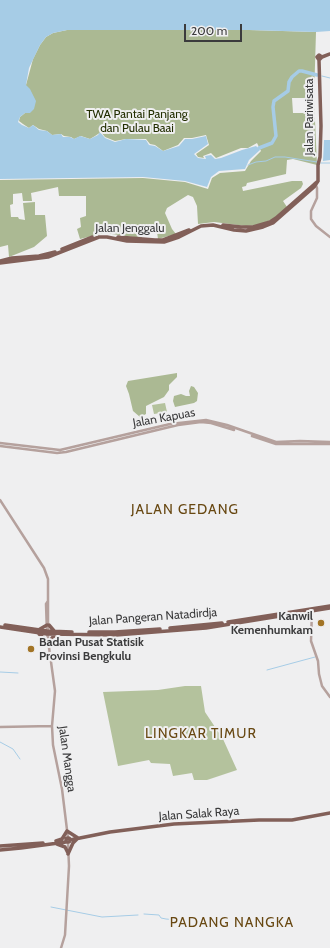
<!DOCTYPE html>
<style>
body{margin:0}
#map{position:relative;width:330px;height:948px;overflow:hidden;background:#efeff0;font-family:Cabin,sans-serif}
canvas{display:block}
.scale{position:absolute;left:184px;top:24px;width:58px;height:18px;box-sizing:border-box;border:2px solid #3b3b3c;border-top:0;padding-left:5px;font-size:12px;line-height:14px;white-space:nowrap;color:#3b3b3c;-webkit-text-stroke:3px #efeff0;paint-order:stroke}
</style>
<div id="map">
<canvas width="330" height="948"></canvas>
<div class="scale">200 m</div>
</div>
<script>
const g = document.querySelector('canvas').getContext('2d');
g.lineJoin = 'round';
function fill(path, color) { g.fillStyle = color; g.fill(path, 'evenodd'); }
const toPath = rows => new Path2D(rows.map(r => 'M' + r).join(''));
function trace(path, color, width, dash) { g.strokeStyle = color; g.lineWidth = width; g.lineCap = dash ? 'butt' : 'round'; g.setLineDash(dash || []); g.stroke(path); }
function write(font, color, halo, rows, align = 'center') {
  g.font = font + ' Cabin,sans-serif'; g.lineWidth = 4; g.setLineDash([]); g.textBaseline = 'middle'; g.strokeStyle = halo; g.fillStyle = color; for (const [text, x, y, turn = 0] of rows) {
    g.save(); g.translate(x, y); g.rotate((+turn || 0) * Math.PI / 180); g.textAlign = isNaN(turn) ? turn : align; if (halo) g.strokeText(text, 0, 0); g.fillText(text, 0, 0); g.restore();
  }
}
fill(toPath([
 [165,403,167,412,154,414,152,405],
 [185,686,201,686,205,712,223,739,237,770,207,780,194,780,192,773,173,776,170,764,151,763,149,760,118,766,103,692,158,690]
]), '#b4c29d');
fill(toPath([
 [67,30,249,30,316,32,314,98,317,165,293,159,287,160,286,174,247,183,246,186,242,187,243,191,292,181,302,181,303,184,301,188,283,201,287,207,276,218,258,225,246,226,214,222,198,224,197,206,193,197,188,195,167,208,165,213,172,229,176,234,158,239,156,225,140,227,142,238,104,233,80,239,77,229,81,227,80,218,86,216,86,196,59,196,58,187,31,193,32,201,23,201,22,193,13,194,13,204,10,205,11,217,18,217,19,219,25,220,23,203,35,202,35,215,45,215,47,236,34,247,9,257,8,245,0,247,0,180,143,178,185,182,208,189,212,178,220,173,245,171,251,161,261,151,257,143,248,148,241,148,216,158,211,153,203,156,204,158,198,157,196,154,209,145,206,135,192,138,184,138,178,145,163,151,155,145,150,144,146,139,126,139,115,141,105,137,101,132,95,136,90,139,81,136,74,139,71,137,64,136,61,134,52,135,47,131,39,129,33,125,29,128,23,124,19,121,20,117,25,113,26,85,33,59,40,45,46,37,53,33],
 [292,98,314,98,314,113,293,113],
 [177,373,177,377,169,385,169,390,164,397,146,406,146,414,140,417,133,411,129,394,126,386,128,381],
 [191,386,194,387,198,393,197,401,194,403,175,407,173,401,174,396,181,394,186,396,190,396,189,391]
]), '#abb993');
fill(toPath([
 [0,0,330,0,330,31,316,32,249,30,67,30,53,33,46,37,40,45,29,68,26,85,30,89,36,101,34,109,30,113,25,113,20,117,18,122,22,125,29,128,33,125,39,130,47,131,52,135,61,134,63,137,70,137,74,139,80,136,90,139,98,135,100,132,105,138,115,142,126,139,146,140,149,145,155,146,163,151,179,146,185,139,192,139,206,136,208,144,194,154,198,158,206,159,205,156,211,155,215,159,221,158,242,150,256,146,260,150,249,160,245,169,219,171,211,177,207,187,185,181,143,177,0,179],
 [324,140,330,140,330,160,323,161]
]), '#a6cce6');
trace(toPath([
 [322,76,330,78],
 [321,163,330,163],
 [248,165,256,162,266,161,275,157,285,157,317,162],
 [267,670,315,657],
 [0,672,18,673],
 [0,742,13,749,20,759],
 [51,907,102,917,138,915],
 [144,914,159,915,161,918,166,919,189,921]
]), '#a6cce6', 1);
trace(toPath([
 [259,148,272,143,276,136,273,107,274,101,288,91,289,82,292,77,299,71,302,71,317,75]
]), '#a6cce6', 3.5);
trace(toPath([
 [315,183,317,188,317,198,311,211,311,219,316,226,330,237],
 [252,436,276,444,330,444],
 [0,443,60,450,170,424,206,420,227,425,276,442,300,441,330,442],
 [0,446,57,453,66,452,178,425,201,422,211,423,234,430],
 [0,500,44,568,48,579,48,640,55,691,52,726,53,745,62,789,68,838],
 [48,601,46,604,47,634,48,638],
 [312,610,311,641,318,661,319,674,322,686,330,697],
 [0,727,52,726],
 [61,948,65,935,69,866,68,843]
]), '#b5a19d', 2.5);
trace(toPath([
 [322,57,330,54],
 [223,225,241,227,253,227,270,222,276,218,318,181],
 [118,237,155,240,163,240,189,230],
 [62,249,92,237],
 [0,261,12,258,39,256,55,252],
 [0,263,48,257,99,237,107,237,127,241,164,242,179,237,201,226,213,225,234,230,246,231,263,227,273,223,314,187,318,181,318,165,320,157,321,126,319,60,317,57,319,55,322,57,319,60],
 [228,622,330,606],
 [5,625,47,631,72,632],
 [49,625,55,632],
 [0,627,47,634,116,635,206,628,330,608],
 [170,628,222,623],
 [40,629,47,625],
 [89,632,115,632,160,629],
 [39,634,49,643],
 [49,644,52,638,56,634],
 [67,831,78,838],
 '66 840a2 2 0 1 1 4 0a2 2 0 1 1-4 0Z',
 [70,840,110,832,174,824,259,820,292,820,330,813],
 [56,841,62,839,67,831],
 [57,844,65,847,68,853],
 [0,846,43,843],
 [0,850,21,848,66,842],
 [68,854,73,843,78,838]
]), '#826059', 3.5);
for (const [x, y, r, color] of [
 [321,623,4,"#a27426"],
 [31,649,4,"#a27426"]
]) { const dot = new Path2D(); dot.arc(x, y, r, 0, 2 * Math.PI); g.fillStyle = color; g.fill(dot); trace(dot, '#efeff0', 1.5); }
write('12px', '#222e01', '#efeff0', [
 ["TWA Pantai Panjang",137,114],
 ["dan Pulau Baai",137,128]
]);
write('12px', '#3b3b3c', '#efeff0', [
 ["Jalan Pariwisata",309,117,-90],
 ["Jalan Jenggalu",130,228],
 ["Jalan Kapuas",164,418,-10],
 ["Jalan Pangeran Natadirdja",153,617,-4],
 ["Jalan Mangga",67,759,82],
 ["Jalan Salak Raya",199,814,-4]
]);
write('bold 12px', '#3b3b3c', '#efeff0', [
 ["Kanwil",313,616],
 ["Kemenhumkam",313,630],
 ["Badan Pusat Statisik",39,642,"left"],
 ["Provinsi Bengkulu",39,656,"left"]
], 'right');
g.letterSpacing = '1px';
write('14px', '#684812', '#efeff0', [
 ["JALAN GEDANG",185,510],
 ["LINGKAR TIMUR",201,734],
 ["PADANG NANGKA",232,923]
]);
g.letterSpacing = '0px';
</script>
